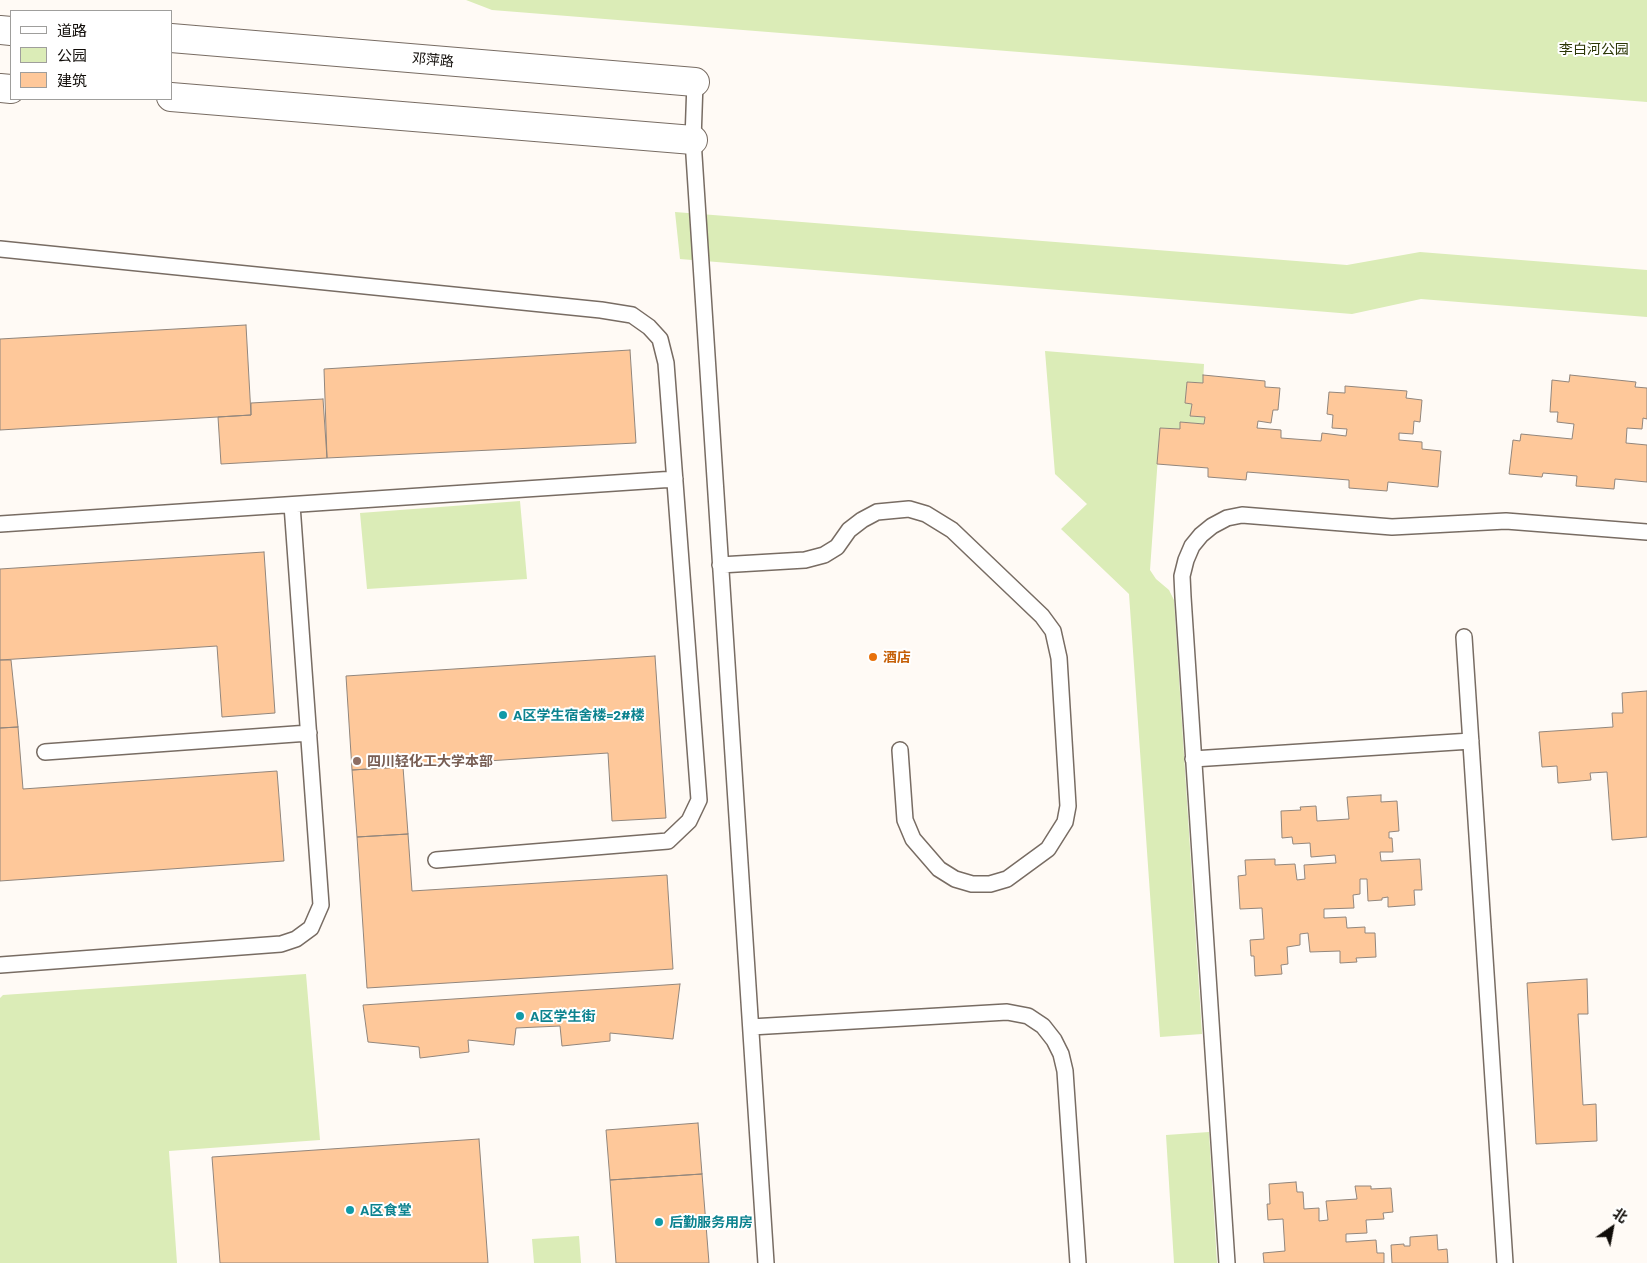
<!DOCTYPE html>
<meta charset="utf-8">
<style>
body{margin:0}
#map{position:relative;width:1647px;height:1263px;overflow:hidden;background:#fffaf5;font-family:Barlow,"Noto Sans SC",sans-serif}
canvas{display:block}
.legend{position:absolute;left:10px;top:10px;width:162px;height:90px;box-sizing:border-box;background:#fff;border:1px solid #9f9e9c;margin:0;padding:6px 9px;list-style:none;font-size:15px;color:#100c08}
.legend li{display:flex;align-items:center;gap:10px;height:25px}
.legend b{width:25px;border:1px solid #9f9e9c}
.north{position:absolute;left:1587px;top:1203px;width:50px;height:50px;-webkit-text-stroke:4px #fff;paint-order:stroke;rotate:33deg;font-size:14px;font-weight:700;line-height:20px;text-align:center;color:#100c08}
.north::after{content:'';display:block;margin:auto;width:18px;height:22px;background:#100c08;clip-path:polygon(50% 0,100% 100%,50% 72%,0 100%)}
</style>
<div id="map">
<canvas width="1647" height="1263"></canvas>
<ul class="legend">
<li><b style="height:6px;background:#fff"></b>道路</li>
<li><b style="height:14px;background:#dbecb7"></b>公园</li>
<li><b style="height:14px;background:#fec89a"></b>建筑</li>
</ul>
<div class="north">北</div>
</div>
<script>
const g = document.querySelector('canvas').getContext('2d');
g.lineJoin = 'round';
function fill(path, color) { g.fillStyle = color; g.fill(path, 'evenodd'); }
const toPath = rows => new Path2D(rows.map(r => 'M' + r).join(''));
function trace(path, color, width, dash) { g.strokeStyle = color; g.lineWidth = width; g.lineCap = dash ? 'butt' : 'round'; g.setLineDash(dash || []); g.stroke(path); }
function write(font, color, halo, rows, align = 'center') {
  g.font = font + ' Barlow,"Noto Sans SC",sans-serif'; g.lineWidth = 4; g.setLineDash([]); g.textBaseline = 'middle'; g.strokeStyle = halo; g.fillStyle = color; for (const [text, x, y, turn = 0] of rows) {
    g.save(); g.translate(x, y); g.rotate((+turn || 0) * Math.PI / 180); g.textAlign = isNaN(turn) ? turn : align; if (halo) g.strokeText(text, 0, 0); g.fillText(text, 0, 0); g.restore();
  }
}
fill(toPath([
 [466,0,1647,0,1647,102,492,10],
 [675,212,1347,265,1420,252,1647,270,1647,317,1421,299,1352,314,680,259],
 [1045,351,1204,364,1203,383,1187,382,1185,403,1192,404,1190,416,1205,417,1204,424,1181,422,1180,429,1160,428,1150,570,1156,579,1169,590,1174,600,1202,1034,1160,1037,1129,594,1061,529,1087,504,1055,474],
 [520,501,527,579,367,589,360,513],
 [306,974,320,1140,169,1151,177,1263,0,1263,0,998,3,995],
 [1209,1132,1217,1263,1174,1263,1166,1135],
 [579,1236,581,1263,534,1263,532,1239]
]), '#dbecb7');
const building = toPath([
 [246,325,251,415,0,430,0,339,246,325],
 [630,350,636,443,327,458,324,369,630,350],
 [1203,375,1265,381,1265,387,1280,388,1278,410,1273,410,1271,423,1258,421,1257,428,1281,430,1281,438,1321,441,1322,433,1346,436,1347,429,1332,428,1333,415,1327,414,1329,392,1345,393,1345,386,1407,391,1406,398,1422,400,1420,422,1414,421,1413,434,1399,433,1399,440,1422,442,1422,449,1441,451,1438,487,1388,482,1387,491,1349,488,1349,480,1247,472,1246,480,1208,477,1208,468,1157,464,1160,428,1180,429,1180,422,1204,424,1205,417,1190,416,1192,404,1185,403,1187,382,1203,383,1203,375],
 [1570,375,1636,382,1635,387,1647,388,1647,419,1643,418,1642,429,1627,428,1626,443,1647,445,1647,482,1615,479,1614,489,1576,486,1577,476,1543,473,1542,477,1509,474,1513,440,1520,441,1521,434,1572,439,1574,424,1557,422,1558,412,1550,412,1552,380,1569,382,1570,375],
 [323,399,327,458,221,464,218,417,251,415,251,403,323,399],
 [264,552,275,713,222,717,217,646,0,660,0,569,264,552],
 [655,656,666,818,612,821,608,753,352,770,346,676,655,656],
 [0,660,11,660,18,727,0,728,0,660],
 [1647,691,1647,837,1612,840,1607,772,1590,773,1591,780,1558,783,1557,766,1542,767,1539,732,1613,727,1612,713,1623,713,1622,693,1647,691],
 [18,727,23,789,277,771,284,861,0,881,0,728,18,727],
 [403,767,408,834,357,837,352,770,403,767],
 [1381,795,1381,802,1397,801,1399,831,1389,832,1389,838,1392,838,1393,852,1380,852,1381,861,1420,859,1422,890,1414,890,1415,905,1388,907,1388,897,1382,898,1382,900,1368,901,1367,879,1360,879,1360,894,1353,895,1354,908,1324,909,1324,918,1346,917,1347,928,1365,927,1365,933,1375,933,1376,957,1356,958,1357,962,1340,963,1340,951,1310,952,1308,933,1300,934,1300,945,1287,947,1288,964,1281,965,1282,974,1255,976,1254,956,1251,956,1250,940,1264,939,1262,908,1240,909,1238,876,1246,875,1245,860,1275,859,1275,865,1295,864,1297,880,1305,879,1304,865,1336,863,1335,855,1311,857,1310,843,1293,844,1292,837,1282,838,1281,811,1301,810,1300,807,1316,806,1317,821,1349,819,1347,797,1381,795],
 [408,834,412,891,667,875,673,969,367,988,357,837,408,834],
 [1587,979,1588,1014,1578,1014,1583,1105,1596,1104,1597,1141,1536,1144,1527,983,1587,979],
 [680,984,673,1039,610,1033,610,1041,562,1046,560,1026,516,1028,514,1045,468,1040,469,1052,420,1058,419,1047,368,1042,363,1005,680,984],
 [698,1123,702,1174,610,1180,606,1130,698,1123],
 [479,1139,488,1263,220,1263,212,1157,479,1139],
 [702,1174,709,1263,616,1263,610,1180,702,1174],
 [1296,1182,1297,1192,1303,1192,1304,1209,1319,1208,1319,1221,1328,1220,1326,1201,1357,1199,1355,1186,1371,1186,1371,1189,1391,1188,1393,1212,1383,1213,1384,1219,1366,1220,1367,1233,1346,1234,1346,1242,1376,1240,1377,1253,1384,1253,1384,1263,1264,1263,1263,1253,1285,1251,1283,1219,1268,1220,1267,1204,1270,1204,1269,1184,1296,1182],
 [1437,1235,1438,1250,1447,1249,1448,1263,1392,1263,1391,1245,1404,1244,1404,1246,1410,1246,1410,1237,1437,1235]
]);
fill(building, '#fec89a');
trace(building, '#92867c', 1);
const lane = toPath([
 [695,82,693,140,766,1263],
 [0,249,601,310,632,315,649,327,660,339,666,363,699,800,689,821,668,841,436,860],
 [0,524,675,479],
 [720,565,805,560,824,555,837,547,849,530,862,520,877,512,909,509,926,514,952,530,1042,616,1053,631,1059,658,1068,806,1065,822,1048,849,1007,879,990,884,972,884,955,879,939,869,913,839,905,820,900,750],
 [1464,637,1505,1263],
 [45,752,309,733],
 [1193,759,1471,741],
 [0,965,281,944,296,939,311,928,321,905,292,505],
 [751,1027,1007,1012,1028,1016,1043,1026,1054,1040,1061,1054,1065,1071,1078,1263],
 [1227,1263,1183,597,1182,576,1186,560,1192,546,1201,535,1212,526,1227,518,1242,515,1392,527,1506,521,1647,532]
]);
const secondary = toPath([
 [0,30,11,31],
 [171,38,695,82],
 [0,88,11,89],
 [171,97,693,140]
]);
trace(lane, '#786c63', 18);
trace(secondary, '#786c63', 30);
trace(lane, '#fff', 15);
trace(secondary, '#fff', 28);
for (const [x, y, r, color] of [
 [873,657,5,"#e8710a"],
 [503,715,5,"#0f9aa8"],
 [357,761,5,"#8d6e63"],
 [520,1016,5,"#0f9aa8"],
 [350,1210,5,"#0f9aa8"],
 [659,1222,5,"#0f9aa8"]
]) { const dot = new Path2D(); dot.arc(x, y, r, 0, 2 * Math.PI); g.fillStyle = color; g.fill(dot); trace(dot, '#fff', 2); }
write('14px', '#2b3606', '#fff', [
 ["李白河公园",1594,49]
]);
write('14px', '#100c08', '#fff', [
 ["邓萍路",433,60,5]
]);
write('bold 14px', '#c56008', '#fff', [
 ["酒店",883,657]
], 'left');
write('bold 14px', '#0d838f', '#fff', [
 ["A区学生宿舍楼=2#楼",513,715],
 ["A区学生街",530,1016],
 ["A区食堂",360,1210],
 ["后勤服务用房",669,1222]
], 'left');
write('bold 14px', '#785e54', '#fff', [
 ["四川轻化工大学本部",367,761]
], 'left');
</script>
